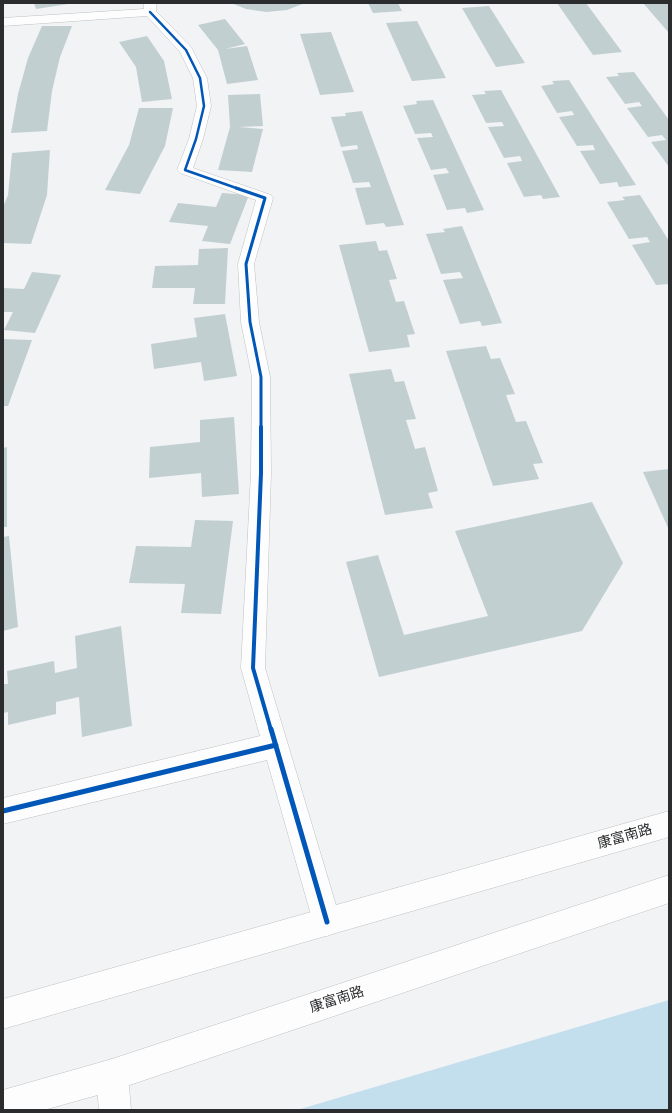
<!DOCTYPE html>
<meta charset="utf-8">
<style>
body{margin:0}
#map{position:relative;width:672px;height:1113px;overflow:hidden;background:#f1f3f5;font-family:"Varela Round",sans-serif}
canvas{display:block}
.frame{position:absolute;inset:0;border:4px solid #2a2c2e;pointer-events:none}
</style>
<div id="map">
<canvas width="672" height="1113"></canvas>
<div class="frame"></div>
</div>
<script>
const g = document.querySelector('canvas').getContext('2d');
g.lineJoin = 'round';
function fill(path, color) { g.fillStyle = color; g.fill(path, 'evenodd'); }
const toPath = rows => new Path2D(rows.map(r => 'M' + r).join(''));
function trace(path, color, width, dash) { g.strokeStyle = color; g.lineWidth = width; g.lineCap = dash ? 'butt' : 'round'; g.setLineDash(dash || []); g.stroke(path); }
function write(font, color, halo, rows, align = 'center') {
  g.font = font + ' "Varela Round","Noto Sans SC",sans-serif'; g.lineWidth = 3; g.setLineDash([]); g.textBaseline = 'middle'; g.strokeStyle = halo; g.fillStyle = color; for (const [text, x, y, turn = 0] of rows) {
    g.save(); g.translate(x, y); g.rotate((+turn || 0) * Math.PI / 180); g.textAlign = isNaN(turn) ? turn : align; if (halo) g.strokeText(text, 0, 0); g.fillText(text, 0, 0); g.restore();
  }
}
fill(toPath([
 [669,1000,669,1110,297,1110]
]), '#c3deec');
fill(toPath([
 [34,3,68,3,68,4,36,9],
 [231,3,305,3,287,10,266,12,246,9],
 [368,3,398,3,402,11,373,13],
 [557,3,586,3,622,52,593,55],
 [643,3,669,3,669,33],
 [489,6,525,63,496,67,462,8],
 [225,19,245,44,225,49,247,46,258,80,227,84,218,50,198,25],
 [417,21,446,78,412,81,386,23],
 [42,26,72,26,60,57,52,91,47,131,11,133,18,94,28,58],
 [331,32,354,92,320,95,300,34],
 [147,36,164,61,172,99,142,102,136,67,119,42],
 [634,72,669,120,669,167,651,142,666,140,662,135,648,137,627,108,642,106,639,102,625,104,606,77,619,76,617,73],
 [569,80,636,185,619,187,617,182,600,184,580,151,595,150,593,145,577,146,559,117,574,115,572,111,557,113,541,86,554,84,552,81],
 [501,90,560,197,543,199,541,195,524,197,507,163,522,161,520,156,504,158,488,127,504,126,502,122,486,123,472,95,486,94,484,91],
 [260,94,263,126,239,127,263,129,252,172,218,170,230,127,228,95],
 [433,100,484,210,467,213,465,208,447,210,433,175,449,173,446,168,431,170,417,138,433,137,431,133,415,134,403,106,417,104,416,101],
 [139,108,173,108,165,146,140,194,105,190,129,145],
 [362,111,404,225,386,227,384,223,366,225,355,188,371,187,369,182,353,183,342,151,358,149,357,145,341,147,331,117,346,116,345,113],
 [50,150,47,195,31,244,3,243,3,207,8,195,12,153],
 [222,193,249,195,230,244,202,241,208,226,169,222,178,203,216,207],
 [640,195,669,241,669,284,656,285,632,245,650,242,647,237,629,239,607,202,625,200,622,197],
 [462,226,502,323,482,326,480,321,460,324,443,280,463,278,460,272,441,274,426,234,445,232,443,229],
 [376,241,379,251,387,250,397,279,389,280,396,302,404,301,415,334,407,335,410,347,369,352,339,245],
 [228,248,225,304,193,304,195,288,152,288,155,266,198,265,199,249],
 [32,272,61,275,35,333,4,330,13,312,3,312,3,288,24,289],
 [225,314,237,376,204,381,201,362,154,369,151,344,197,337,194,318],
 [3,339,32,340,8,406,3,406],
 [486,346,491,359,500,358,515,394,506,395,516,422,526,421,543,463,533,464,539,479,493,486,446,351],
 [391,369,395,382,404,381,416,419,406,420,415,449,425,447,438,491,428,493,433,508,385,515,349,374],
 [234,417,239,494,202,497,201,473,149,478,150,447,200,442,200,420],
 [7,447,7,527,3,527,3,448],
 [669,469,669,530,643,472],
 [592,502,623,563,582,631,379,677,346,562,378,555,404,635,488,616,455,531],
 [195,520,233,521,221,614,181,613,185,584,129,583,136,546,191,547],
 [9,536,18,627,3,631,3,537],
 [121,626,132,726,82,737,79,697,56,702,56,714,8,725,8,712,3,713,3,684,8,684,7,671,54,661,55,673,77,668,75,636]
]), '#c2cfd1');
const minor = toPath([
 [144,3,156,3,156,11,191,47,207,78,211,106,203,139,193,168,271,195,273,198,254,264,259,322,270,377,271,473,265,668,341,922,337,932,327,936,317,932,313,922,267,760,3,824,3,798,260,736,241,668,251,473,252,377,241,322,238,264,256,200,180,173,177,170,189,139,197,106,193,78,180,52,147,16,3,26,3,18,144,9,144,3],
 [112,1059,123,1064,128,1075,131,1110,99,1110,96,1075,101,1064,112,1059]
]);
const major = toPath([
 [669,811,669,837,3,1029,3,999,669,811],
 [669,875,669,903,112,1091,44,1110,3,1110,3,1090,112,1059,669,875]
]);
trace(minor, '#bec0c1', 1);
trace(major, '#bec0c1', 1);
fill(minor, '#fdfdfe');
fill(major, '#fdfdfe');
trace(toPath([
 [150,12,186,50,200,78,204,106,196,139,185,170,239,189]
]), '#0057b8', 2.5);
trace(toPath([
 [236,188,265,198,246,264,250,322,261,377,261,428]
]), '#0057b8', 3);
trace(toPath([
 [261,427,261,473,253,668,271,730]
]), '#0057b8', 4);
trace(toPath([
 [271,729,327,922],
 [3,811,276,745]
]), '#0057b8', 5);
write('14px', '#2a2c2e', '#fff', [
 ["康富南路",625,837,-16],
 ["康富南路",337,1000,-18]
]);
</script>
